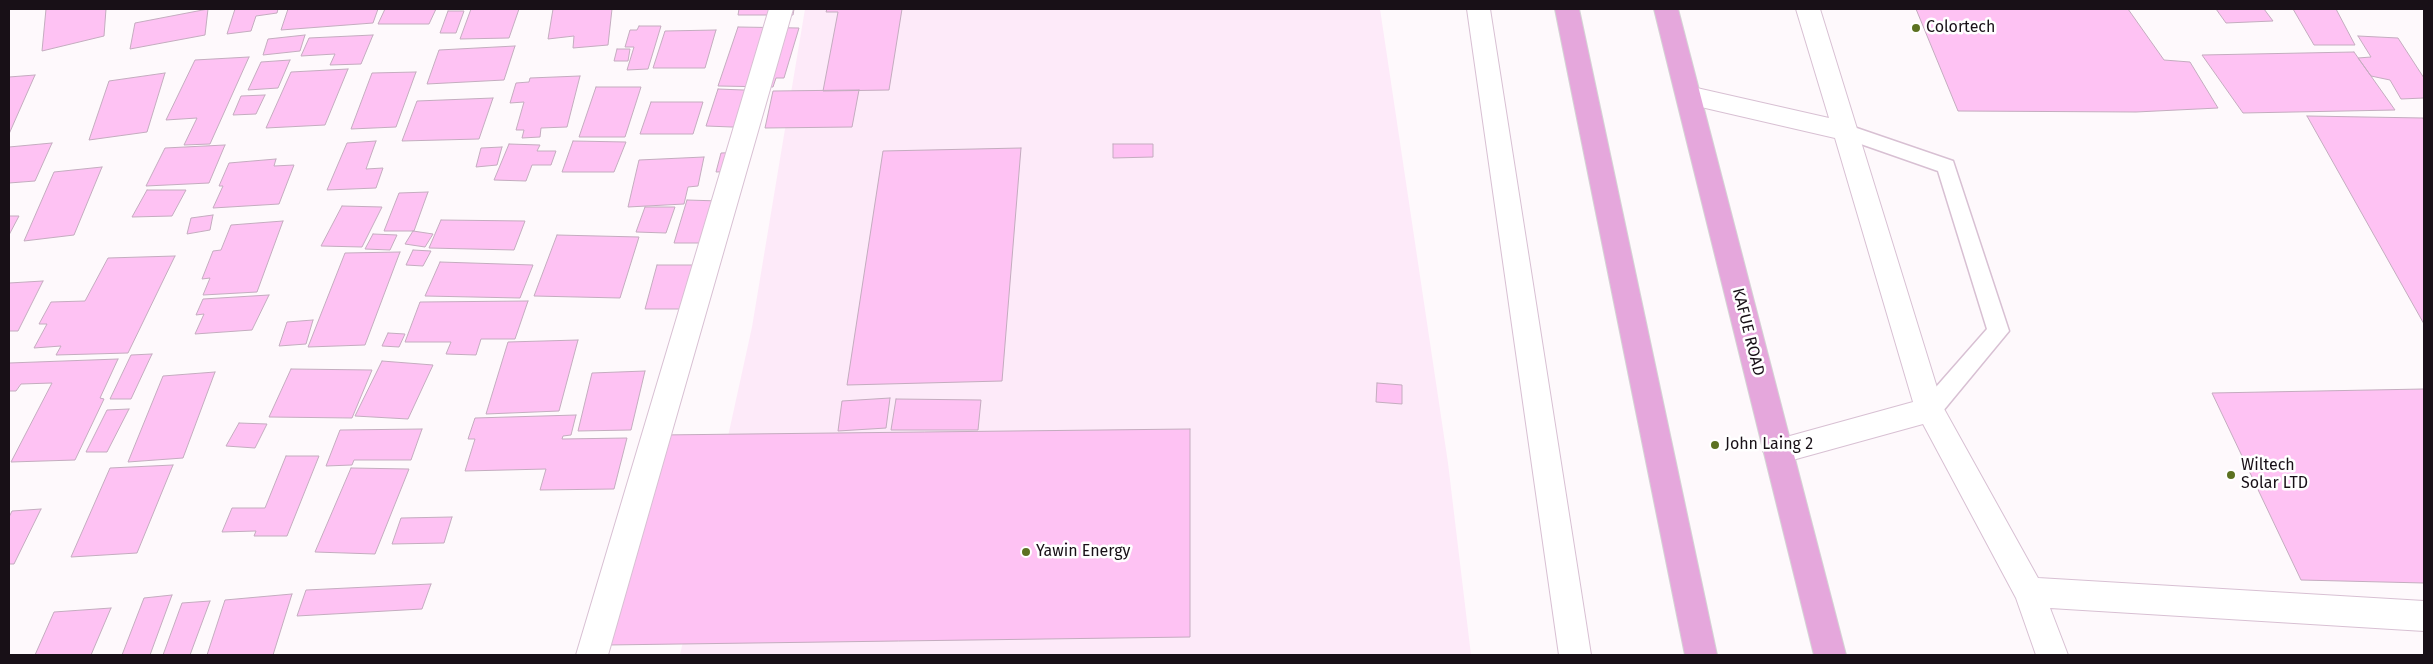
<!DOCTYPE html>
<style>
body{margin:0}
#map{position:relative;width:2433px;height:664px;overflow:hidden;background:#fef9fc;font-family:"Fira Sans",sans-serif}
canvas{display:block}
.frame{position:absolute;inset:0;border:10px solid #181017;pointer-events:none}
</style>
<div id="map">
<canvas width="2433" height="664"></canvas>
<div class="frame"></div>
</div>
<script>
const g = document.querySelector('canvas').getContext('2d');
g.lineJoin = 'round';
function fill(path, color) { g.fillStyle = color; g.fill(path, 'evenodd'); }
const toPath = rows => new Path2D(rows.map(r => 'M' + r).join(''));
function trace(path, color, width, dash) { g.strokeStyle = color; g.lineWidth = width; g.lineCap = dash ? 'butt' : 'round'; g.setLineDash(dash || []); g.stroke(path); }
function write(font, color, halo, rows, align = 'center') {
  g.font = font + ' "Fira Sans",sans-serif'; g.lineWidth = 5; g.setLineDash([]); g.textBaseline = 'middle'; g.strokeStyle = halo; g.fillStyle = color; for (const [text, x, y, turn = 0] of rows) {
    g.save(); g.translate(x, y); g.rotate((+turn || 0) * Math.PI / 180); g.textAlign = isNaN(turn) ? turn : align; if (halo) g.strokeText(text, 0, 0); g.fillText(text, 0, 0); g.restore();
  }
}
fill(toPath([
 [805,9,1380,9,1448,463,1471,655,680,655,752,327]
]), '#fdeaf9');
const building = toPath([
 [46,9,106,9,104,36,42,51,46,9],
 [208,9,205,35,130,49,135,23,208,9],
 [235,9,278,9,277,13,256,16,251,31,227,34,235,9],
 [288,9,378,9,373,23,281,30,288,9],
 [385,9,436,9,429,24,378,24,385,9],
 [471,9,519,9,509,38,460,39,471,9],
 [553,9,612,9,608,45,573,48,574,36,548,39,553,9],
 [739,9,794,9,793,15,738,15,739,9],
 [827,9,902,9,889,90,823,91,838,12,826,12,827,9],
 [1916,9,2128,9,2164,60,2190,62,2218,108,2136,112,1958,111,1916,9],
 [2216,9,2264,9,2273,21,2226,23,2216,9],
 [2293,9,2336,9,2355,45,2314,45,2293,9],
 [448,11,464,11,456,33,440,33,448,11],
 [639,26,661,26,648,69,627,70,634,47,625,47,630,30,637,30,639,26],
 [738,27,799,28,784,78,776,78,773,87,718,86,738,27],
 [716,30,705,68,653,68,665,31,716,30],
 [305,35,300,51,263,55,268,39,305,35],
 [373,35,361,64,330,65,335,54,301,56,309,38,373,35],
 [2358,36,2398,38,2424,78,2424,98,2401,99,2390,80,2371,76,2358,58,2371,57,2358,36],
 [515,46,504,80,427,84,439,50,515,46],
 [617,49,630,49,628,61,614,61,617,49],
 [2354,52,2395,110,2243,113,2202,55,2354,52],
 [249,57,210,144,184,145,197,118,166,120,195,60,249,57],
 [290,60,278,88,248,90,261,62,290,60],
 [348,69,325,125,266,128,291,72,348,69],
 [416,72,396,127,351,129,372,73,416,72],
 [165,73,147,132,89,140,109,81,165,73],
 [35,75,9,134,9,77,35,75],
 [580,76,567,127,541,128,540,137,522,138,524,130,516,130,524,102,510,103,516,83,529,82,530,78,580,76],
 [596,87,641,87,625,137,579,137,596,87],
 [718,89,769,91,758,128,706,126,718,89],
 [859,90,852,127,765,128,773,91,859,90],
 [265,95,256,114,233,115,241,96,265,95],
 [493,98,479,139,402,141,417,101,493,98],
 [651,102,703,102,693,134,640,134,651,102],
 [2307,116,2423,118,2424,120,2424,324,2307,116],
 [376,141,366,169,383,168,376,188,327,190,347,143,376,141],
 [573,141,626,142,614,172,562,172,573,141],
 [52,143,35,181,9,183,9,147,52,143],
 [509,144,540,145,537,151,556,151,551,165,532,165,526,181,494,180,509,144],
 [1113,144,1153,144,1153,157,1113,158,1113,144],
 [225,145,209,183,146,186,165,148,225,145],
 [502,147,497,165,476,167,481,148,502,147],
 [1021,148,1002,381,847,385,883,151,1021,148],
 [751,152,746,171,716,172,721,153,751,152],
 [704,157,698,186,688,187,684,204,628,207,639,160,704,157],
 [276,159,274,166,294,165,279,204,213,208,223,186,219,186,229,163,276,159],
 [102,167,74,235,24,241,54,172,102,167],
 [147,190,186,190,172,216,132,217,147,190],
 [428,192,414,231,384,231,399,193,428,192],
 [687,200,720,201,708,243,674,243,687,200],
 [342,206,382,207,362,247,321,246,342,206],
 [645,207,675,207,666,233,636,232,645,207],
 [213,215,210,230,187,234,191,218,213,215],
 [9,216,19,216,9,235,9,216],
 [441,220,525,221,514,250,429,248,441,220],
 [283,221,257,292,203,295,210,278,202,279,213,251,221,250,231,225,283,221],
 [413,231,433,234,425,247,405,244,413,231],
 [373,234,397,235,390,250,365,249,373,234],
 [557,235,639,237,620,298,534,296,557,235],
 [413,250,431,251,423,266,406,265,413,250],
 [400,252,365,345,308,347,345,253,400,252],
 [175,256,128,353,56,355,61,346,34,348,47,324,39,324,51,302,85,301,108,258,175,256],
 [440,262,533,265,520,298,425,296,440,262],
 [657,265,695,265,684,309,645,309,657,265],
 [43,281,18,331,9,331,9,283,43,281],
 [269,295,252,330,195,334,204,314,196,315,203,299,269,295],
 [528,301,515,339,481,339,476,355,446,354,451,342,405,342,420,302,528,301],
 [313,320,306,344,279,346,287,322,313,320],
 [388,333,405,334,399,347,382,346,388,333],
 [578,340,559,411,486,414,508,342,578,340],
 [152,354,131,399,110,399,131,355,152,354],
 [118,359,100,398,104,399,75,460,11,462,52,383,21,384,16,391,9,391,9,363,118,359],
 [382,361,433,365,408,419,355,416,382,361],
 [291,369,372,370,352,418,269,417,291,369],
 [645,371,631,430,578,431,592,373,645,371],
 [215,372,183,458,128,462,163,376,215,372],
 [1377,383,1402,385,1402,404,1376,402,1377,383],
 [2424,389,2424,583,2301,580,2212,393,2424,389],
 [890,398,886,428,838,431,842,401,890,398],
 [896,399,981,400,978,430,891,430,896,399],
 [129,409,107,452,86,452,107,410,129,409],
 [576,415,571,435,563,436,562,439,627,438,614,489,540,490,546,469,465,471,475,439,468,439,475,418,576,415],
 [239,423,267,424,255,448,226,446,239,423],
 [422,429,411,460,354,460,352,465,326,466,340,430,422,429],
 [1190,429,1190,637,607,645,659,435,1190,429],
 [286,456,319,456,287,536,254,536,256,531,222,532,232,508,265,508,286,456],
 [173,465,137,553,71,557,110,468,173,465],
 [351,468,409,469,375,554,315,552,351,468],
 [41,509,14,564,9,564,9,517,12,511,41,509],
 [452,517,444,543,392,544,401,518,452,517],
 [431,584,422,609,297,616,306,590,431,584],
 [292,594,273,655,207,655,225,600,292,594],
 [172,595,150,655,122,655,144,598,172,595],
 [210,601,190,655,163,655,182,603,210,601],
 [111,608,91,655,35,655,54,612,111,608]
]);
fill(building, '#fec2f3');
trace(building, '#c4acbf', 1);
const lane = toPath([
 [1845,124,1953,161,2009,331,1938,417,1930,420,1922,417,1919,410,1922,403,1987,329,1938,171,1838,136,1835,131,1838,126,1845,124]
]);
const street = toPath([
 [769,9,793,9,608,655,576,655,769,9],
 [1467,9,1490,9,1591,655,1559,655,1467,9],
 [1796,9,1820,9,1943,407,2038,578,2424,601,2424,631,2050,608,2068,655,2036,655,2016,598,1923,424,1778,464,1768,460,1763,451,1768,442,1913,402,1835,138,1688,104,1679,101,1676,95,1679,89,1688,86,1829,118,1796,9]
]);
const primary = toPath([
 [1555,9,1579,9,1717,655,1685,655,1555,9],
 [1654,9,1678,9,1846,655,1814,655,1654,9]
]);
trace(lane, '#d8c0d3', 3);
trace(street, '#d8c0d3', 2);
trace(primary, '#d5d4d5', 2);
fill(lane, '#fff');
fill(street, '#fff');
fill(primary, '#e5a7dc');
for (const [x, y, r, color] of [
 [1916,28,5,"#5c7121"],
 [1715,445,5,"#5c7121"],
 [2231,475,5,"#5c7121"],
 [1026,552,5,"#5c7121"]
]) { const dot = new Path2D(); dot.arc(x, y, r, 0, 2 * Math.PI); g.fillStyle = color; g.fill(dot); trace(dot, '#fff', 2); }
write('16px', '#181017', '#fff', [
 ["Colortech",1926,28],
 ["John Laing 2",1725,445],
 ["Wiltech",2241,466],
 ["Solar LTD",2241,484],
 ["Yawin Energy",1036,552]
], 'left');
write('16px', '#181017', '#fff', [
 ["KAFUE ROAD",1748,332,76]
]);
</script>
